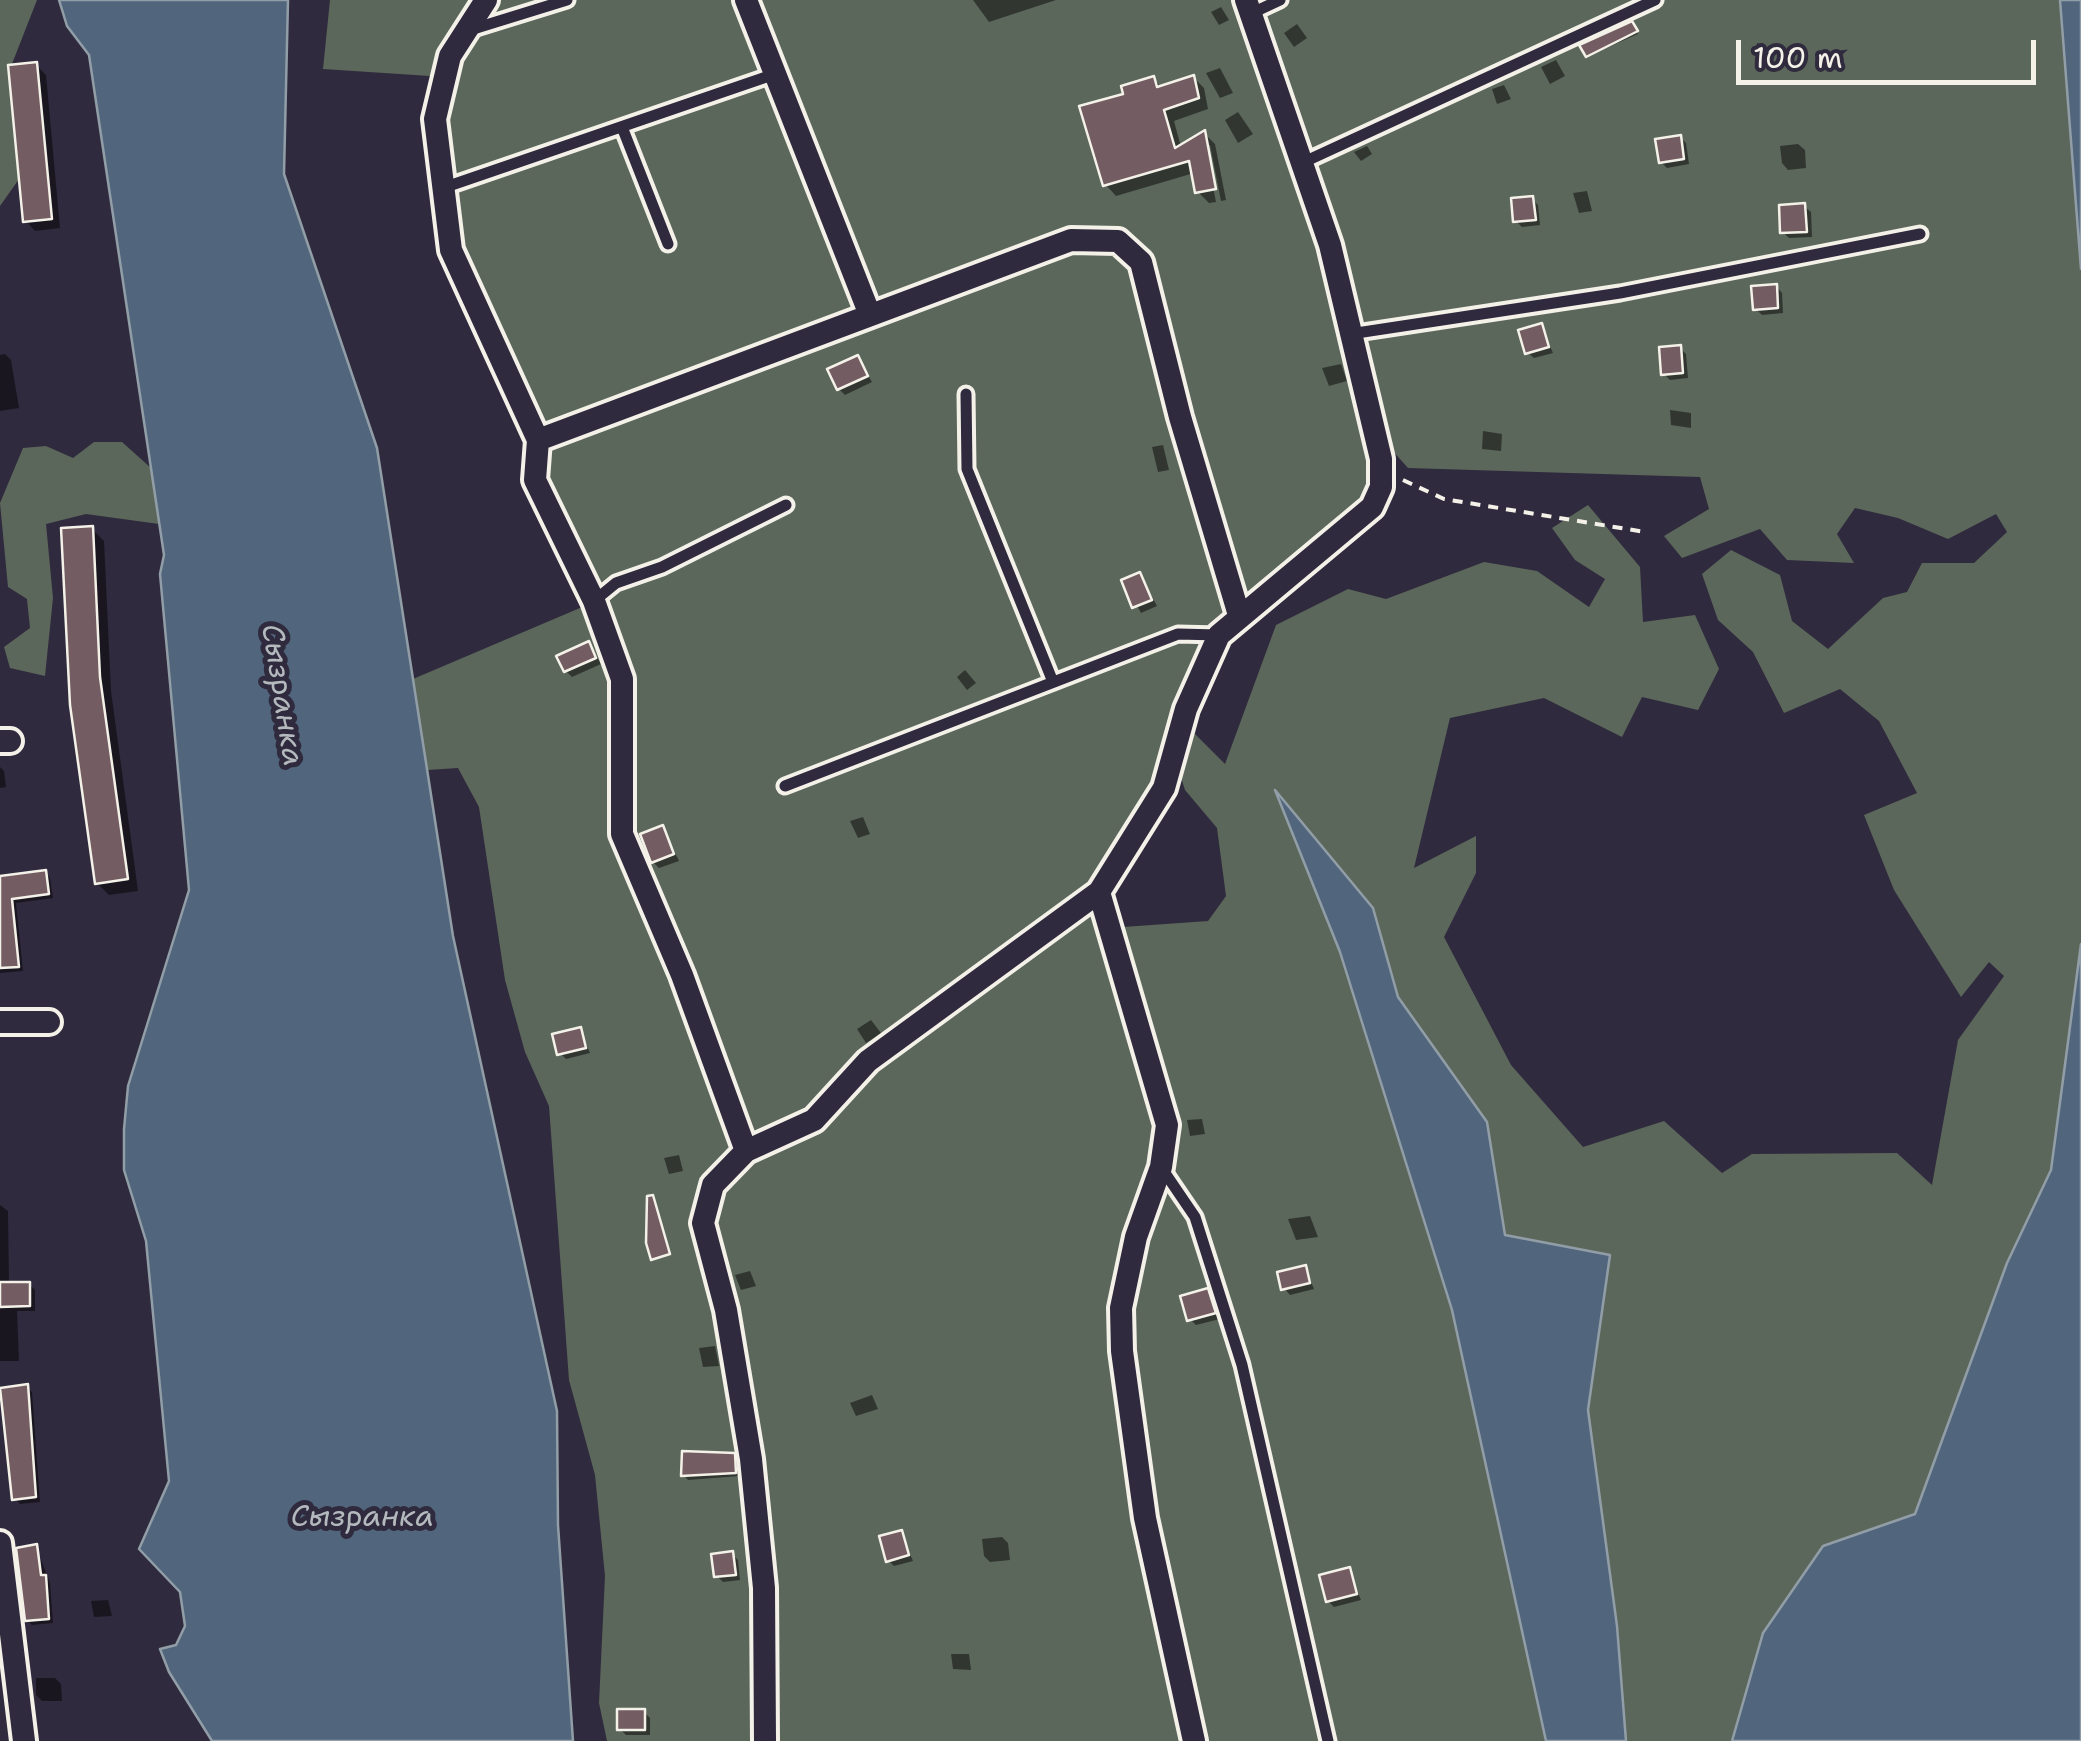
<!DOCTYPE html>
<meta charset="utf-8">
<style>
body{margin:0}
#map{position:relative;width:2081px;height:1741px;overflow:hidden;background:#2f2a3d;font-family:"Shantell Sans",sans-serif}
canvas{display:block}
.scale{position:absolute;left:1736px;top:40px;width:300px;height:45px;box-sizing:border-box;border:5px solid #f4f1e8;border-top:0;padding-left:12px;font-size:30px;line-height:35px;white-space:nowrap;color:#f4f1e8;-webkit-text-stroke:8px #2f2a3d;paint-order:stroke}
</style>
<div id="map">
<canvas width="2081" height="1741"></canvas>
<div class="scale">100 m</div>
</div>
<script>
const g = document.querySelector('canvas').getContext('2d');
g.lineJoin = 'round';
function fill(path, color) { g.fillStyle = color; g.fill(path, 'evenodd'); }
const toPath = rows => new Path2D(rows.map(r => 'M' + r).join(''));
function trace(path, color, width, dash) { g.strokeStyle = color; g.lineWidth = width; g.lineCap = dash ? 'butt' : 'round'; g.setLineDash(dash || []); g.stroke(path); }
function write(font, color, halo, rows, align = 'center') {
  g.font = font + ' "Shantell Sans",sans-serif'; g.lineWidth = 10; g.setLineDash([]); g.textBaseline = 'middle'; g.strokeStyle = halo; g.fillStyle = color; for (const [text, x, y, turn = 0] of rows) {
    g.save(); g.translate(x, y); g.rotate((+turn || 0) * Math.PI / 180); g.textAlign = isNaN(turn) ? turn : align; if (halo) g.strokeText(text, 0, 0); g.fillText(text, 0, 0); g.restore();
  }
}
fill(toPath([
 [0,0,37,0,10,69,24,172,0,206],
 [330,0,2060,0,2081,269,2081,944,2051,1170,2007,1263,1915,1514,1823,1547,1763,1633,1732,1741,1626,1741,1617,1626,1588,1410,1609,1256,1505,1235,1487,1122,1398,997,1372,908,1278,793,1340,952,1452,1310,1546,1741,607,1741,599,1703,605,1576,595,1475,569,1380,549,1106,525,1052,505,980,479,807,458,768,427,770,413,679,594,602,535,480,537,440,451,250,440,189,445,77,323,69],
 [1375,431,1408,468,1700,477,1709,509,1664,536,1682,558,1760,529,1787,560,1854,563,1837,534,1855,508,1898,518,1948,539,1996,514,2007,532,1974,563,1922,563,1907,592,1883,598,1828,649,1792,621,1780,575,1731,550,1702,574,1718,620,1753,652,1784,713,1840,689,1879,721,1917,793,1864,815,1894,890,1961,997,1989,962,2004,976,1958,1040,1932,1185,1897,1153,1752,1154,1722,1173,1664,1121,1583,1147,1511,1065,1444,937,1476,873,1476,836,1414,868,1450,718,1544,698,1622,737,1642,697,1698,710,1719,669,1695,615,1643,622,1640,567,1588,505,1552,528,1575,560,1605,579,1589,607,1537,571,1484,562,1386,599,1348,589,1276,625,1225,764,1191,730,1219,635,1381,487],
 [1174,756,1185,790,1217,828,1226,896,1208,921,1123,927,1151,1025,1137,1026,1099,892],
 [94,442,122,442,151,468,159,524,86,514,46,524,53,598,45,676,10,668,4,647,30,628,27,599,8,587,0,503,23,448,46,446,73,458]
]), '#5c675b');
const water = toPath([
 [59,0,288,0,284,174,377,448,453,936,557,1411,558,1525,573,1741,212,1741,169,1672,160,1649,176,1645,185,1626,180,1592,139,1549,169,1481,146,1241,124,1170,124,1129,128,1086,189,890,160,574,164,555,89,55,67,26,59,0],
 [2060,0,2081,0,2081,269,2060,0],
 [1275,790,1373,908,1398,997,1487,1122,1505,1235,1610,1255,1588,1410,1617,1626,1626,1741,1546,1741,1452,1310,1340,952,1275,790],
 [2081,944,2081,1741,1732,1741,1763,1633,1823,1546,1915,1514,2007,1263,2051,1170,2081,944]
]);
fill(water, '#51667c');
trace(water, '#929ea7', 2.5);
fill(toPath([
 [973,0,1056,0,989,22],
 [1221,7,1229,20,1219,25,1211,12],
 [1297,24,1307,38,1294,47,1284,33],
 [1634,26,1638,34,1588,56],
 [1556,60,1565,76,1550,84,1541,67],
 [36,65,46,75,60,228,35,231,26,221],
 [1220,68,1233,93,1220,98,1206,73],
 [1193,77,1204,88,1208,109,1174,121,1181,147,1204,133,1215,144,1226,200,1221,201,1210,145,1205,145,1216,202,1209,203,1198,192,1194,173,1116,196,1105,184,1126,95,1154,79,1162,88],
 [1504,85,1511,99,1497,104,1492,89],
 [1238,112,1253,134,1238,143,1225,120],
 [1680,137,1686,143,1689,164,1667,168,1661,162],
 [1798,144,1805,150,1806,168,1788,170,1782,163,1780,146],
 [1367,146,1372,154,1361,161,1354,152],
 [1587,191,1592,211,1579,213,1573,193],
 [1532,199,1538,205,1540,225,1522,227,1516,221],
 [1804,206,1811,212,1812,237,1789,238,1783,232],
 [1776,286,1782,293,1783,313,1762,315,1756,309],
 [1541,326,1553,353,1534,358,1527,352],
 [1680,348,1686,354,1688,378,1670,380,1664,374],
 [5,354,11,360,19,408,0,411,0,355],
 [858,358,872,382,845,395,839,389],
 [1341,364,1347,381,1329,386,1322,368],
 [1670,410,1691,413,1691,428,1671,425],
 [1483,431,1502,434,1501,451,1482,449],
 [1163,445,1169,470,1158,472,1152,447],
 [92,529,104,541,111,691,138,891,109,895,97,883],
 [1140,574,1157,606,1141,613,1124,581],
 [589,644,601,664,572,677,566,671],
 [965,670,976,683,967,690,957,677],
 [0,767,4,771,6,787,0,788],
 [863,817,870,834,858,838,850,821],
 [663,828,679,861,659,868,653,862],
 [45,872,50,878,53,898,16,903,23,971,0,973,0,878],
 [871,1020,881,1033,866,1043,857,1029],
 [580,1030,590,1053,566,1059,560,1053],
 [1202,1119,1205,1134,1190,1136,1187,1120],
 [679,1155,683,1171,669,1174,664,1158],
 [0,1205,8,1211,9,1284,29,1284,35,1290,35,1311,17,1311,19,1361,0,1361],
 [1310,1216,1318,1237,1296,1240,1288,1219],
 [1305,1268,1314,1289,1290,1295,1284,1288],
 [750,1271,756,1286,741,1290,735,1275],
 [1207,1291,1220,1319,1196,1325,1190,1319],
 [715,1346,719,1366,703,1367,699,1348],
 [27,1387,32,1392,40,1502,20,1504,15,1499,0,1390],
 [872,1395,878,1409,856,1416,850,1403],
 [734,1456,740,1476,688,1480,684,1475],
 [901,1533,913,1561,894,1566,888,1560],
 [1002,1537,1008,1543,1010,1560,990,1562,984,1556,982,1539],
 [36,1547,50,1583,53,1623,32,1625,27,1620],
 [732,1554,738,1560,740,1580,723,1582,717,1576],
 [1349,1570,1361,1600,1334,1607,1328,1601],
 [108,1600,112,1616,94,1617,91,1601],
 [951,1654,969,1654,971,1670,953,1669],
 [36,1678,55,1678,61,1684,62,1701,42,1701,36,1695],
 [644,1712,650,1718,650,1735,626,1735,620,1729]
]), '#0007');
const building = toPath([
 [1632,21,1638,31,1586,57,1579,45,1632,21],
 [37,62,52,219,23,222,8,65,37,62],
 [1194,75,1199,98,1164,110,1175,148,1205,130,1216,189,1195,193,1189,161,1103,186,1079,106,1123,94,1121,86,1154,76,1157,87,1194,75],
 [1681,135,1684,159,1659,163,1655,139,1681,135],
 [1533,196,1536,220,1513,222,1511,198,1533,196],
 [1805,203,1807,232,1780,233,1779,205,1805,203],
 [1777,284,1778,308,1753,310,1751,286,1777,284],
 [1542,323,1549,347,1525,354,1518,330,1542,323],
 [1681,345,1683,373,1661,375,1659,347,1681,345],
 [858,355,868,376,837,390,827,369,858,355],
 [93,526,100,677,128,879,95,884,70,705,61,528,93,526],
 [1140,572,1152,600,1132,608,1121,580,1140,572],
 [589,641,596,658,564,672,556,656,589,641],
 [663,825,674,854,651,863,640,834,663,825],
 [46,870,49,894,12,899,19,967,0,968,0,876,46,870],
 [581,1027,586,1048,557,1055,552,1034,581,1027],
 [653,1195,670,1254,651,1260,646,1243,647,1196,653,1195],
 [1306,1265,1310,1283,1281,1290,1277,1272,1306,1265],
 [0,1282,30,1282,30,1306,0,1307,0,1282],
 [1208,1288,1216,1313,1187,1321,1180,1296,1208,1288],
 [28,1384,36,1497,12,1500,0,1388,28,1384],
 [682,1451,735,1453,736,1473,681,1476,682,1451],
 [902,1530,909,1555,886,1562,879,1536,902,1530],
 [37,1544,41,1575,46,1575,49,1619,25,1621,16,1548,37,1544],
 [733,1551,736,1575,714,1577,711,1554,733,1551],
 [1350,1567,1357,1594,1326,1602,1319,1575,1350,1567],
 [617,1709,645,1709,645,1730,617,1730,617,1709]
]);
fill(building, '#735d62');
trace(building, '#f4f1e8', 2.5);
const service = toPath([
 [1250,14,1280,0],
 [470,30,567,0],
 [622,127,668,244],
 [1304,162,1655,0],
 [440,189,775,74],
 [1350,334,1620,293,1920,234],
 [966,394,967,469,1053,682],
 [594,601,616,583,662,567,786,505],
 [785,786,1178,634,1219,635],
 [1161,1167,1195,1217,1242,1365,1328,1741]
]);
const minor = toPath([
 [486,0,450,56,435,119,451,250,538,440,535,480,594,601,622,679,622,834,682,975,746,1151],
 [746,0,870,315],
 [538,440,1071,240,1118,241,1141,262,1180,417,1239,615],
 [0,741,10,741],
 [0,1022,49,1022],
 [0,1543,24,1741],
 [765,1741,764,1588,751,1459,726,1310,703,1223,713,1185,746,1151,814,1120,868,1061,1099,892],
 [1194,1741,1145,1518,1122,1351,1121,1308,1136,1237,1161,1167,1167,1125,1099,892,1164,788,1186,709,1219,635,1372,507,1381,487,1381,459,1330,245,1246,0]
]);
trace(service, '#f4f1e8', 19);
trace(minor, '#f4f1e8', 30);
trace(toPath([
 [1403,480,1444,499,1645,532]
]), '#f4f1e8', 4, [10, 8]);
trace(service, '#2f2a3d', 11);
trace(minor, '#2f2a3d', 22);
write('italic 30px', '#b3b9bd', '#2f2a3d', [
 ["Сызранка",281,695,81],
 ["Сызранка",362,1518]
]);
</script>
